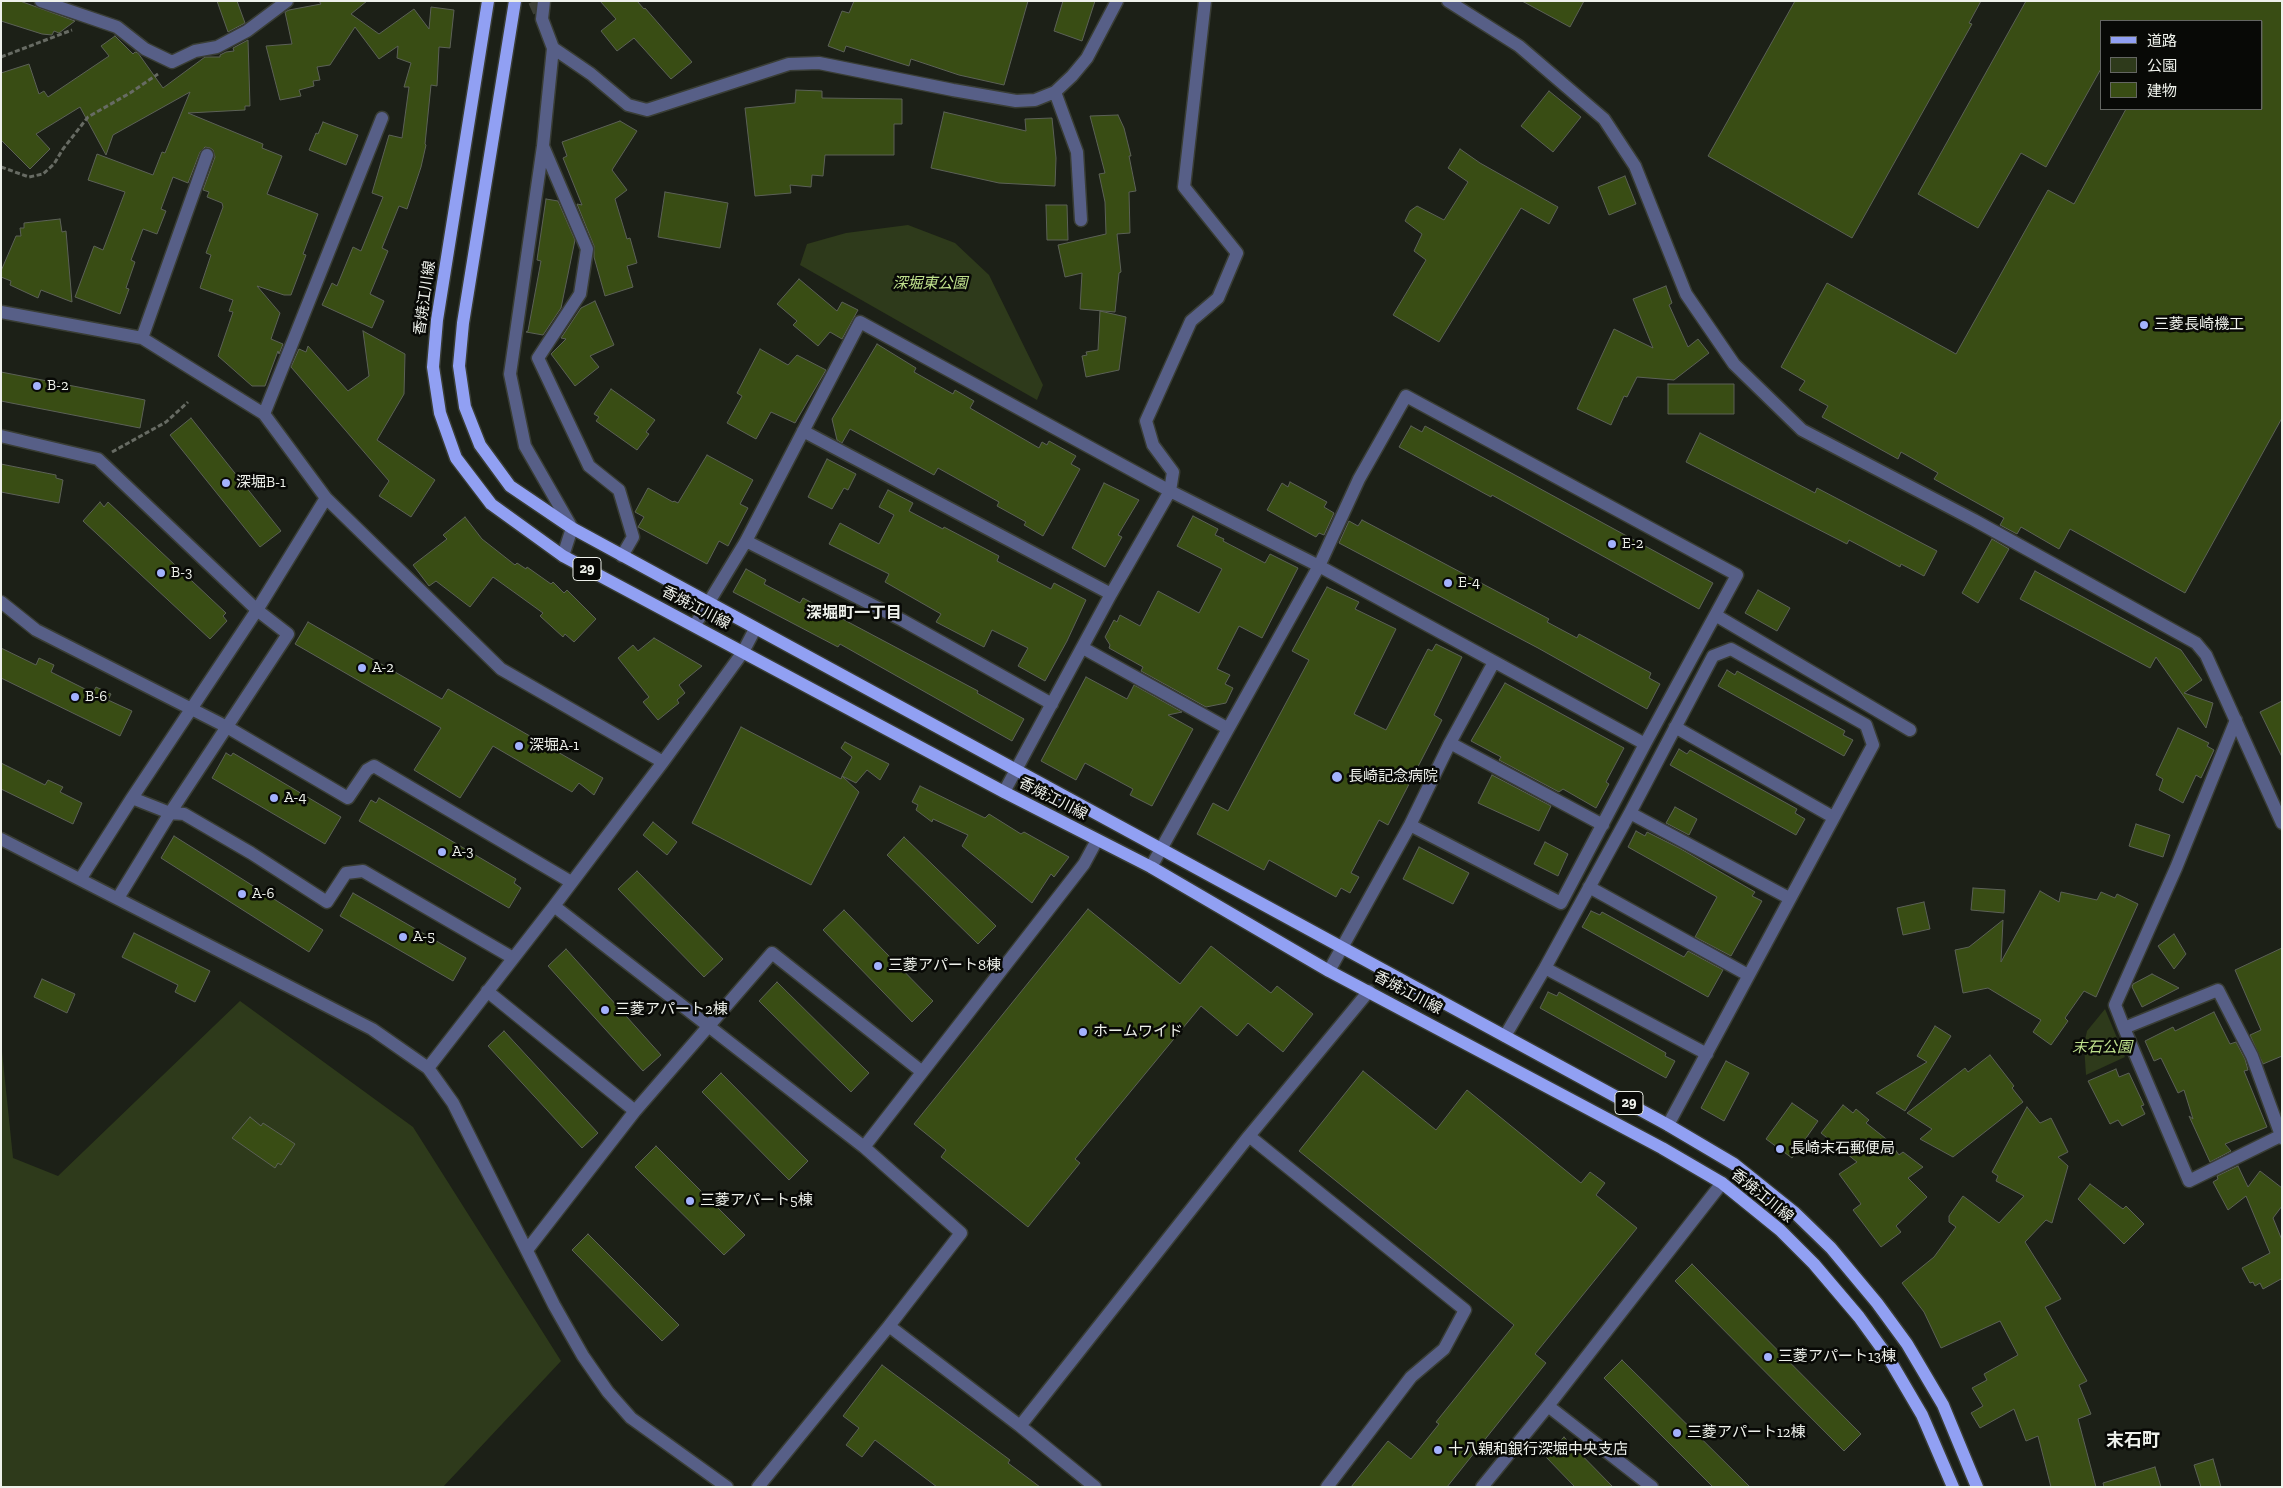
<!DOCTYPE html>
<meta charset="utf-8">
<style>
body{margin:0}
#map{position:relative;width:2283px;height:1488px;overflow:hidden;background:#1c2017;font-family:"Zilla Slab","Noto Sans JP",serif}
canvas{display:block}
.frame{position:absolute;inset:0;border:2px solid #eef1eb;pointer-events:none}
.legend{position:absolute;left:2100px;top:20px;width:162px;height:90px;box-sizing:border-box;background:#080906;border:1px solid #646662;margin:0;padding:6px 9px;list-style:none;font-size:15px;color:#eef1eb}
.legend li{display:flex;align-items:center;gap:10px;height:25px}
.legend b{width:25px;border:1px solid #646662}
</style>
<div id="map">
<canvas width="2283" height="1488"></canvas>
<div class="frame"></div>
<ul class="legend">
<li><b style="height:6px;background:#91a0f3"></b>道路</li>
<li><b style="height:14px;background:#2e3a1b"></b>公園</li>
<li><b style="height:14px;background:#394d14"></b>建物</li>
</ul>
</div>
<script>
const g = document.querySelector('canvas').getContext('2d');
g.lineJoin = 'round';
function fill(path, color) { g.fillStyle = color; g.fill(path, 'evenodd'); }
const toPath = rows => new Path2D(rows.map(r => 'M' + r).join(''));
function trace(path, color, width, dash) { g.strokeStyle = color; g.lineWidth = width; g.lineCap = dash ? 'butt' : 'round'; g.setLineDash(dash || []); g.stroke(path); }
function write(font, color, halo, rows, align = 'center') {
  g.font = font + ' "Zilla Slab","Noto Sans JP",serif'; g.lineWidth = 5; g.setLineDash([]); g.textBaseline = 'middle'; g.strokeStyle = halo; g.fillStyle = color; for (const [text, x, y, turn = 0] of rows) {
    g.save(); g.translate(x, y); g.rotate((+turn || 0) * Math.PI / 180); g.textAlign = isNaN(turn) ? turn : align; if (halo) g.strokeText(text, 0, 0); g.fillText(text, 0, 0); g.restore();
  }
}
fill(toPath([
 [908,225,955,243,989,275,1043,385,1037,400,800,265,807,244,846,233],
 [240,1001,413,1127,561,1361,443,1487,1,1487,1,1042,13,1158,58,1176],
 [2105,1009,2125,1057,2086,1075,2084,1045,2087,1031]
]), '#2e3a1b');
const building = toPath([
 [1,1,20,1,75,21,59,33,54,31,52,35,42,34,1,21,1,1],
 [217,1,237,1,245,23,228,32,217,1],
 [319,1,367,1,351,14,379,34,414,9,429,29,431,7,454,10,450,48,439,47,437,86,431,85,425,144,426,145,421,167,407,209,399,206,382,248,388,251,370,294,384,301,372,328,322,305,332,283,337,286,353,247,361,251,383,197,372,193,389,135,402,138,409,87,404,87,411,63,397,58,398,46,379,59,355,27,330,65,317,67,320,80,313,81,314,86,299,90,301,96,280,100,266,46,292,44,285,12,289,10,321,4,319,1],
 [600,1,637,1,644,9,645,8,692,62,671,79,634,38,617,51,601,31,616,19,600,1],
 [854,1,1028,1,1004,85,959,75,911,59,909,66,846,46,844,52,828,46,842,11,849,13,854,1],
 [1063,1,1095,1,1082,41,1054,31,1063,1],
 [1522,1,1584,1,1570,27,1522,1],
 [1795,1,1981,1,1969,23,1972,24,1852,238,1708,156,1795,1],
 [2026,1,2282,1,2282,418,2185,593,2070,529,2059,549,2021,527,2017,534,2000,525,2004,518,1934,479,1938,473,1901,452,1898,459,1822,417,1828,406,1799,390,1805,381,1781,367,1827,283,1956,354,2048,190,2074,204,2126,109,2262,109,2262,21,2102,21,2102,67,2046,167,2021,153,1978,228,1918,194,2026,1],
 [115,36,133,54,135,52,138,53,163,88,205,57,220,57,220,55,226,52,234,51,233,48,248,40,250,106,245,106,245,110,188,113,263,144,262,148,282,156,267,194,318,214,303,254,306,255,291,295,284,295,257,286,280,313,271,339,283,344,279,354,278,351,265,386,252,386,218,356,233,312,229,311,233,300,200,288,211,255,206,253,223,207,222,203,207,197,209,192,203,190,215,157,213,150,210,148,205,147,200,152,188,183,173,177,161,209,166,211,157,234,143,229,131,260,135,262,126,288,129,289,120,314,75,297,94,246,103,250,125,192,88,180,97,154,153,175,162,152,165,153,190,92,113,135,106,155,80,107,36,134,50,149,30,169,1,140,1,73,29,64,39,94,44,91,48,97,109,56,101,46,115,36],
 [796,90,822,91,822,98,902,99,902,124,894,124,894,155,825,155,823,176,812,175,811,187,790,185,791,193,755,196,745,108,795,103,796,90],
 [1549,91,1581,117,1553,152,1521,126,1549,91],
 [944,112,1026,131,1025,119,1052,118,1056,158,1055,186,999,183,931,168,944,112],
 [1118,115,1124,128,1131,156,1129,156,1136,191,1129,192,1130,233,1117,234,1121,272,1119,273,1115,312,1080,309,1082,273,1065,277,1058,245,1106,234,1105,202,1099,174,1105,173,1090,116,1118,115],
 [620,121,637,131,612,170,627,190,615,199,627,239,630,238,637,263,627,266,633,287,605,296,594,257,594,246,577,204,582,205,563,158,567,156,562,142,620,121],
 [323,122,358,135,346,165,309,150,316,133,318,134,323,122],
 [1460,149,1480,163,1558,207,1549,224,1521,208,1439,342,1393,315,1426,260,1414,251,1422,234,1405,221,1410,211,1417,206,1444,220,1468,182,1448,168,1460,149],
 [1625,176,1636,204,1609,215,1598,187,1625,176],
 [665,192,728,203,720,248,658,237,665,192],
 [546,199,558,201,575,240,561,308,543,335,526,332,528,331,541,261,537,260,546,199],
 [1046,205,1067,205,1068,240,1047,240,1046,205],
 [60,219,62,232,66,231,72,302,41,290,38,298,10,285,11,281,1,277,1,271,16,236,21,236,20,228,24,228,24,223,60,219],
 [799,279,837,311,842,302,858,310,842,339,830,332,818,346,793,325,797,321,777,304,799,279],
 [1666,286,1672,303,1669,305,1688,347,1698,339,1709,353,1674,380,1637,377,1627,397,1624,396,1611,425,1577,409,1614,329,1653,348,1633,299,1666,286],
 [595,301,614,345,590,356,599,367,575,386,551,354,566,339,561,338,581,308,595,301],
 [1100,311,1126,317,1119,370,1086,377,1082,356,1087,355,1086,352,1098,350,1100,311],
 [363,331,405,354,404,394,377,440,435,480,411,517,379,496,389,481,291,367,299,349,306,352,308,346,348,391,369,376,363,331],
 [877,344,916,368,914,372,953,394,955,390,974,401,970,408,1039,448,1042,442,1047,445,1049,441,1076,456,1071,464,1080,469,1043,536,1024,525,1026,522,997,506,999,502,938,468,934,475,850,429,842,443,837,440,832,419,877,344],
 [760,349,788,365,797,355,826,370,795,423,771,412,756,439,727,423,742,396,737,393,760,349],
 [1,372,145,400,140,428,1,401,1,372],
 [1668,384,1734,384,1734,414,1668,414,1668,384],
 [611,389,655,420,646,432,649,434,637,450,596,421,599,417,594,414,611,389],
 [191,418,281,531,260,547,170,435,191,418],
 [1411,426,1422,432,1425,426,1713,583,1699,609,1492,495,1491,497,1399,447,1411,426],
 [1700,433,1815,493,1817,488,1937,551,1924,576,1901,564,1900,567,1849,540,1847,544,1686,462,1700,433],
 [707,455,753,480,740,504,748,508,728,546,719,541,707,564,638,527,644,517,635,512,648,488,673,502,674,501,678,503,707,455],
 [827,459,856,474,848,490,844,488,832,509,808,497,827,459],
 [1,464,56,475,56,478,63,480,59,503,1,492,1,464],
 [1290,482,1327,502,1324,507,1334,513,1324,535,1319,533,1316,537,1267,510,1282,483,1288,487,1290,482],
 [1104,483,1139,500,1118,535,1122,537,1105,567,1072,548,1104,483],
 [888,490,913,503,909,511,943,529,944,527,999,556,997,561,1051,589,1054,583,1086,600,1067,641,1045,681,1018,666,1028,648,992,630,984,647,936,622,941,614,885,582,889,574,829,544,840,523,879,544,894,515,879,507,888,490],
 [100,502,104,507,108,502,226,613,223,616,227,621,210,639,83,521,100,502],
 [1193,516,1218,529,1215,535,1224,539,1223,541,1265,563,1270,554,1298,568,1262,638,1239,626,1217,669,1230,675,1225,684,1233,688,1226,703,1206,707,1141,671,1143,667,1109,648,1110,645,1105,637,1114,620,1117,622,1120,615,1140,626,1158,591,1199,613,1222,569,1177,546,1193,516],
 [465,517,482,539,515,565,517,563,526,569,527,567,551,584,553,582,564,593,567,590,596,619,574,642,565,634,563,637,540,616,543,613,493,577,470,607,436,581,429,586,413,565,447,539,443,535,465,517],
 [1362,520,1549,619,1547,622,1577,638,1579,634,1651,673,1649,678,1660,684,1647,709,1538,648,1339,543,1349,521,1358,526,1362,520],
 [1992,539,2009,549,1978,603,1962,593,1992,539],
 [746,569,766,580,764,584,800,603,803,598,978,691,977,693,1024,719,1012,741,840,644,838,647,733,592,746,569],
 [2035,571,2181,650,2202,680,2184,693,2213,703,2206,728,2156,657,2150,668,2020,599,2035,571],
 [1327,587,1359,602,1355,609,1396,629,1354,714,1386,730,1428,649,1432,651,1436,644,1462,657,1434,715,1442,720,1388,825,1379,820,1351,873,1359,877,1350,893,1341,888,1336,897,1269,860,1264,870,1197,834,1213,803,1228,811,1309,660,1292,651,1327,587],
 [1758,590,1790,608,1777,631,1745,613,1758,590],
 [308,622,442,699,448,689,603,778,594,795,579,783,572,792,493,746,460,798,414,770,441,728,295,644,308,622],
 [654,638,702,666,679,685,685,693,677,700,679,703,658,720,643,702,649,697,618,658,633,645,638,651,654,638],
 [1,648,36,665,39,658,54,665,51,672,93,693,96,687,111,694,108,700,132,711,120,736,1,678,1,648],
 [1727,670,1735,675,1737,671,1845,731,1843,735,1853,740,1844,756,1718,686,1727,670],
 [1086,677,1127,699,1134,685,1182,712,1168,715,1193,729,1152,806,1130,795,1133,789,1085,763,1076,780,1041,761,1086,677],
 [1505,683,1624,748,1606,782,1609,784,1596,808,1563,789,1559,792,1499,760,1501,757,1471,741,1505,683],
 [2282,701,2282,757,2260,712,2282,701],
 [741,727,841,779,842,776,859,792,811,885,692,823,741,727],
 [2178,728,2209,743,2207,746,2214,750,2201,778,2196,775,2183,803,2159,790,2163,779,2156,775,2178,728],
 [845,742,889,764,880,780,867,770,856,783,842,776,852,757,841,748,845,742],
 [1679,749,1687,754,1690,750,1797,809,1795,813,1805,819,1796,835,1670,765,1679,749],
 [226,753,231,756,233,753,341,817,325,844,212,778,226,753],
 [1,763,45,785,48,780,63,787,60,792,82,803,73,824,1,789,1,763],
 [1492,775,1551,806,1539,831,1478,803,1492,775],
 [920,786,985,818,989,814,1021,834,1024,832,1069,857,1054,877,1051,874,1032,903,962,846,968,835,933,819,932,822,916,810,918,805,912,802,920,786],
 [379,798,516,879,514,883,521,888,509,908,359,821,371,800,376,803,379,798],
 [1675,807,1697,819,1689,835,1666,823,1675,807],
 [653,822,677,842,667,855,643,835,653,822],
 [2136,824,2170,835,2163,857,2129,846,2136,824],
 [1636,831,1645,836,1647,832,1681,849,1755,892,1752,896,1762,901,1731,956,1695,937,1717,897,1628,847,1636,831],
 [174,836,323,930,309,952,161,858,174,836],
 [904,837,996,926,978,944,887,855,904,837],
 [1545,842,1568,854,1558,876,1534,864,1545,842],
 [1419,847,1469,873,1453,904,1403,879,1419,847],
 [637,871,723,959,704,977,618,889,637,871],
 [1973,888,2005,890,2004,913,1971,910,1973,888],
 [2040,891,2059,902,2061,892,2097,900,2101,892,2115,898,2117,894,2138,904,2096,997,2084,991,2065,1018,2068,1021,2051,1045,2033,1032,2041,1020,1988,988,1963,993,1955,950,1969,947,2003,920,2001,962,2040,891],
 [353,893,466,958,453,981,340,916,353,893],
 [1924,902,1930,929,1903,935,1897,908,1924,902],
 [1088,909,1180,984,1211,946,1271,993,1277,986,1313,1014,1283,1052,1248,1023,1237,1036,1201,1006,1075,1159,1080,1163,1028,1227,941,1157,946,1150,914,1124,1088,909],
 [844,910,933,1001,912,1022,823,930,844,910],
 [1591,911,1600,915,1602,912,1684,957,1688,951,1723,970,1708,997,1582,927,1591,911],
 [134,933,210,971,195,1002,175,992,178,985,122,957,134,933],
 [2174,934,2186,954,2174,969,2158,946,2174,934],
 [2282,948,2282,1056,2263,1064,2250,1035,2261,1030,2235,970,2282,948],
 [566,949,661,1055,643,1071,548,966,566,949],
 [2152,974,2179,988,2142,1007,2132,987,2133,984,2152,974],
 [42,979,75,994,67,1013,34,997,42,979],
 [777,982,869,1073,851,1092,759,1001,777,982],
 [1548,992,1557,996,1559,992,1666,1053,1665,1056,1675,1061,1666,1078,1540,1008,1548,992],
 [2214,1012,2230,1044,2236,1042,2245,1059,2248,1070,2244,1071,2267,1127,2225,1144,2231,1151,2210,1162,2189,1116,2193,1119,2184,1090,2178,1093,2161,1058,2154,1061,2145,1041,2173,1027,2175,1031,2214,1012],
 [1935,1026,1951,1036,1905,1111,1876,1093,1927,1062,1917,1056,1935,1026],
 [504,1031,598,1133,582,1148,488,1046,504,1031],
 [1990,1055,2014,1086,2012,1088,2023,1102,1953,1157,1920,1139,1932,1129,1907,1113,1965,1068,1968,1072,1990,1055],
 [1726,1061,1749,1073,1724,1121,1701,1108,1726,1061],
 [2116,1069,2119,1077,2129,1073,2144,1105,2141,1106,2145,1114,2122,1126,2118,1120,2110,1124,2088,1081,2116,1069],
 [1363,1071,1436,1130,1467,1090,1581,1183,1590,1172,1605,1183,1596,1195,1637,1228,1535,1354,1546,1363,1447,1487,1351,1487,1388,1441,1411,1459,1439,1424,1436,1422,1514,1325,1299,1151,1363,1071],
 [721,1073,808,1161,789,1180,702,1092,721,1073],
 [1792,1103,1818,1121,1792,1158,1766,1139,1792,1103],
 [1843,1105,1853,1113,1856,1109,1869,1120,1866,1123,1890,1142,1899,1155,1903,1152,1923,1167,1908,1178,1927,1197,1896,1226,1901,1232,1881,1247,1853,1210,1861,1204,1839,1174,1857,1162,1821,1133,1843,1105],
 [2027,1107,2040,1123,2051,1118,2068,1152,2058,1157,2068,1166,2052,1223,2046,1220,2025,1242,2061,1299,2045,1307,2087,1381,2079,1385,2091,1414,2078,1419,2096,1487,2051,1487,2038,1436,2026,1441,2014,1409,1980,1428,1971,1413,1983,1406,1972,1388,1987,1380,1984,1374,2018,1355,2000,1321,1941,1348,1924,1312,1902,1283,1934,1257,1956,1227,1949,1222,1949,1216,1963,1196,1999,1223,2024,1196,1996,1181,1998,1176,1992,1172,2027,1107],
 [250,1117,261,1126,263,1123,295,1144,281,1165,278,1163,275,1168,232,1138,250,1117],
 [656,1146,745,1235,724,1255,635,1167,656,1146],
 [2238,1166,2248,1187,2260,1171,2282,1188,2282,1206,2273,1218,2282,1240,2282,1282,2281,1279,2263,1289,2260,1283,2255,1286,2253,1282,2250,1283,2242,1268,2270,1253,2246,1196,2228,1210,2213,1182,2218,1179,2217,1176,2238,1166],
 [2090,1184,2123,1209,2126,1206,2144,1224,2124,1244,2078,1199,2090,1184],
 [588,1234,679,1325,662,1341,572,1250,588,1234],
 [1692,1264,1861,1434,1844,1451,1675,1281,1692,1264],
 [1622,1360,1750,1487,1713,1487,1604,1378,1622,1360],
 [882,1365,1010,1460,1008,1463,1040,1487,937,1487,875,1440,862,1457,846,1445,859,1428,843,1416,882,1365],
 [1564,1437,1613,1487,1575,1487,1545,1456,1564,1437],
 [2213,1459,2221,1487,2201,1487,2194,1465,2213,1459],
 [2155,1467,2161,1487,2104,1487,2103,1483,2155,1467]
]);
fill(building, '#394d14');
trace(building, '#5c6157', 1);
trace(toPath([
 [534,1,542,19]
]), '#3c3f37', 12, [12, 6]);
const minor = toPath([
 [41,1,117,27,145,49,172,62,195,51,217,47,247,31,287,1],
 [544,1,542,19,553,48,543,146,510,374,525,446,572,528,563,556],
 [1448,1,1519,46,1604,119,1635,166,1686,294,1734,364,1802,430,1974,520,2196,643,2206,655,2282,823],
 [553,48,591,74,628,105,647,110,789,64,819,63,953,90,1016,101,1035,100,1055,92,1072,76,1087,58,1117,1],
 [1055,92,1077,152,1081,220],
 [543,146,587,249,580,294,538,358,589,466,619,490,633,537,622,556],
 [1,312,142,338,264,414,326,498,501,669,663,762],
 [142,338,207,155],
 [264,414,382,118],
 [803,431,1111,594],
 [1,436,98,459,257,610,288,634,170,813,118,898],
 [746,541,902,620,1052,704],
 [1,602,36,630,227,727,348,798,367,770,374,766,571,882],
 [1717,616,1910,730],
 [695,625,746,541,860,322,1170,491,1319,566,1645,744,1561,903,1410,825],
 [1083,648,1227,728],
 [1675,727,1833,817],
 [1450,743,1603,825],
 [1004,792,1111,594,1170,491,1173,472,1153,445,1146,421,1191,321,1218,298,1237,253,1184,187,1205,1],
 [132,798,170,813,184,814,251,853,327,902,346,873,363,871,513,958],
 [1630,813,1789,898],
 [1,839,372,1029,428,1068,453,1103,554,1305,583,1356,608,1392,631,1418,727,1487],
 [1151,867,1319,566,1359,479,1406,396,1737,575,1645,744],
 [81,878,132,798,257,610,326,498],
 [1589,887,1748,975],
 [554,906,864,1147,961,1233,889,1326,758,1487],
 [1545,968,1707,1054],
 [1329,971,1410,825,1450,743,1494,662],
 [487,991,635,1111],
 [2124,1028,2115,1005,2176,868,2236,720],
 [1505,1036,1545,968,1630,813,1713,656,1731,649,1866,725,1873,745,1668,1125],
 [428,1068,554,906,663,762,743,652,755,629],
 [2280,1136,2189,1181,2124,1028,2218,990,2252,1056,2282,1138],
 [864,1147,1084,864,1097,840],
 [527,1250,635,1111,772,953,921,1071],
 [889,1326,1020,1426,1095,1487],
 [1548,1406,1652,1487],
 [1020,1426,1249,1136],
 [1327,1487,1411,1377,1444,1349,1465,1310,1249,1136,1369,991],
 [1482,1487,1548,1406,1722,1183]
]);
const major = toPath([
 [488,1,437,320,433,367,440,413,456,458,491,504,563,556,1004,792,1151,867,1329,971,1662,1148,1722,1183,1780,1230,1814,1264,1859,1317,1888,1357,1922,1415,1953,1487],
 [515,1,463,323,459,366,465,407,480,445,510,486,572,528,1668,1125,1734,1164,1795,1213,1831,1248,1877,1303,1907,1344,1943,1405,1977,1487]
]);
trace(minor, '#393d35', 15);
trace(major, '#393d35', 15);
trace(toPath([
 [1,57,72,30],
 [1,167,29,177,43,174,54,164,63,149,88,117,130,93,158,74],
 [112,452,166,422,188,402]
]), '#676b63', 3, [5, 2.5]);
trace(minor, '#575f87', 12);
trace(major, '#91a0f3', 12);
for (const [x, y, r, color] of [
 [2144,325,5,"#a3b2fd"],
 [37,386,5,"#a3b2fd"],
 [226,483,5,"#a3b2fd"],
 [1612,544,5,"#a3b2fd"],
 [161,573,5,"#a3b2fd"],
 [1448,583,5,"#a3b2fd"],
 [362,668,5,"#a3b2fd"],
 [75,697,5,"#a3b2fd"],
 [519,746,5,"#a3b2fd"],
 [1337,777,6,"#a3b2fd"],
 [274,798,5,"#a3b2fd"],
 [442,852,5,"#a3b2fd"],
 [242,894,5,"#a3b2fd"],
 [403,937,5,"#a3b2fd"],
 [878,966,5,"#a3b2fd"],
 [605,1010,5,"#a3b2fd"],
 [1083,1032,5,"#a3b2fd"],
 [1780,1149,5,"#a3b2fd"],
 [690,1201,5,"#a3b2fd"],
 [1768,1357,5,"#a3b2fd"],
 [1677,1433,5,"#a3b2fd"],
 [1438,1450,5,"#a3b2fd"]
]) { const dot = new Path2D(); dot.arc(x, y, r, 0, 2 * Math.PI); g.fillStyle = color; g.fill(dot); trace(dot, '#080906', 2); }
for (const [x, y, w] of [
 [587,569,28],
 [1629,1103,28]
]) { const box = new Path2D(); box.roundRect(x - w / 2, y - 11.5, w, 23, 4); g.fillStyle = '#080906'; g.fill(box); trace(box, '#eef1eb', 1); }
write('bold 14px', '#eef1eb', null, [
 ["29",587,569],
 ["29",1629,1103]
]);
write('italic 15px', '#bfe18d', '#080906', [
 ["深堀東公園",930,284],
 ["末石公園",2102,1048]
]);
write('15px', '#eef1eb', '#080906', [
 ["香焼江川線",425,298,-82],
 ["香焼江川線",696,608,28],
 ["香焼江川線",1053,799,27],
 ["香焼江川線",1408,993,28],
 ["香焼江川線",1762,1196,39]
]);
write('15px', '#eef1eb', '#080906', [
 ["三菱長崎機工",2154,325],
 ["B-2",47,386],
 ["深堀B-1",236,483],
 ["E-2",1622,544],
 ["B-3",171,573],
 ["E-4",1458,583],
 ["A-2",372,668],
 ["B-6",85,697],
 ["深堀A-1",529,746],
 ["長崎記念病院",1348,777],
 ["A-4",284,798],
 ["A-3",452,852],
 ["A-6",252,894],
 ["A-5",413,937],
 ["三菱アパート8棟",888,966],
 ["三菱アパート2棟",615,1010],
 ["ホームワイド",1093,1032],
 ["長崎末石郵便局",1790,1149],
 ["三菱アパート5棟",700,1201],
 ["三菱アパート13棟",1778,1357],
 ["三菱アパート12棟",1687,1433],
 ["十八親和銀行深堀中央支店",1448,1450]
], 'left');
write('bold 16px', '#eef1eb', '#080906', [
 ["深堀町一丁目",854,613]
]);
write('bold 18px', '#eef1eb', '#080906', [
 ["末石町",2133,1441]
]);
</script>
